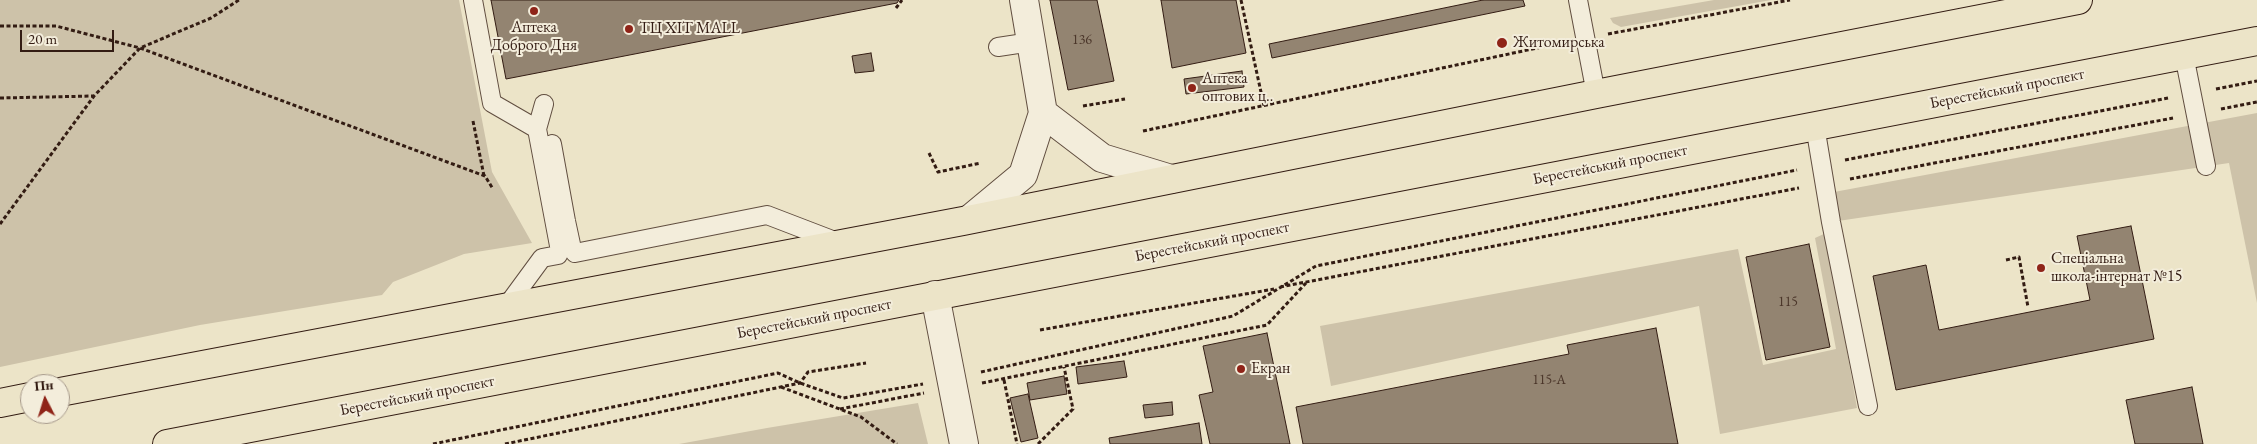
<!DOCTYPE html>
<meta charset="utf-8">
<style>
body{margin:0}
#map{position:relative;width:2257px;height:444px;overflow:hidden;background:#ece4c8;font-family:"EB Garamond",serif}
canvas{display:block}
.north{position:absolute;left:20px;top:374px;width:50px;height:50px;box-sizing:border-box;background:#f3eddb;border:1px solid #a6998b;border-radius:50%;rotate:355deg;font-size:14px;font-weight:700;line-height:20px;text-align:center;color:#331c13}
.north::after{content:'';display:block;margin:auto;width:18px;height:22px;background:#8f2418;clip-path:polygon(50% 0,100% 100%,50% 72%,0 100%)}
.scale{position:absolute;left:20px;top:30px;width:94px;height:22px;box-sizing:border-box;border:2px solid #331c13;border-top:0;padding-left:6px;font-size:15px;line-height:18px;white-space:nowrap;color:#331c13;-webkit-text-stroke:4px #f3eddb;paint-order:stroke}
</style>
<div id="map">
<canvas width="2257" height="444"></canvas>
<div class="north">Пн</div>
<div class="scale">20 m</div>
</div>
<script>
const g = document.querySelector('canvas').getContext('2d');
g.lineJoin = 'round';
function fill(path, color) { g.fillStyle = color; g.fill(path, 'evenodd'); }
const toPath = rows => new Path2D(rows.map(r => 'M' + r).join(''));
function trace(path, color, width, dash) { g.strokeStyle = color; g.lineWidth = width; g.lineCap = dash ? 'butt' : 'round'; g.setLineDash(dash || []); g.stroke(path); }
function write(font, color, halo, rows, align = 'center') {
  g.font = font + ' "EB Garamond",serif'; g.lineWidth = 4; g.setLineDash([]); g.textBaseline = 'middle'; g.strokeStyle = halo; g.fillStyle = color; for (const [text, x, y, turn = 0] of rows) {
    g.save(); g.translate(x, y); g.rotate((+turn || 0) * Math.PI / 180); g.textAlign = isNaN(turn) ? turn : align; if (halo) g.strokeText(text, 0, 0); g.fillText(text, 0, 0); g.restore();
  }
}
fill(toPath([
 [0,0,459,0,492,172,532,243,464,254,393,282,382,295,200,325,0,367],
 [1714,0,1771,0,1621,27,1613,23,1610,18],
 [2257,113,2257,303,2229,163,1838,221,1834,192],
 [1826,233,1857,408,1720,434,1699,306,1331,386,1320,326,1738,249,1763,365,1836,349,1815,238],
 [918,403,928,444,679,444,767,428]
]), '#cdc2a9');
const building = toPath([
 [491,0,899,0,897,3,506,79,491,0],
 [1050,0,1097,0,1114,81,1068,90,1050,0],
 [1161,0,1236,0,1246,53,1172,68,1161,0],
 [1483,0,1523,0,1525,6,1272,58,1269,44,1483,0],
 [871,53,874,71,855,73,852,56,871,53],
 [1242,71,1244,87,1186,94,1184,79,1242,71],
 [2131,226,2154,339,1896,390,1873,276,1926,265,1939,330,2090,300,2077,236,2131,226],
 [1809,244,1830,347,1766,360,1746,257,1809,244],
 [1656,328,1678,444,1303,444,1296,407,1569,354,1567,345,1656,328],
 [1267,333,1290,444,1210,444,1199,395,1213,392,1203,346,1267,333],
 [1124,361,1127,377,1078,384,1076,367,1124,361],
 [1064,376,1067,394,1030,400,1027,383,1064,376],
 [2192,387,2203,444,2135,444,2126,400,2192,387],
 [1028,394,1038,438,1021,442,1010,398,1028,394],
 [1172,402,1173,415,1145,418,1143,405,1172,402],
 [1199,423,1202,444,1110,444,1109,438,1199,423]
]);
fill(building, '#938471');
trace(building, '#331c13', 1);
const service = toPath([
 [473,0,492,103,537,129],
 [1578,0,1596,94],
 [998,47,1031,42],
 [2184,55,2206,166],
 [1815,126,1831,222,1868,406],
 [552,144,566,221,572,249,575,253,767,215,840,243],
 [506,307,542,258,558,255,560,251,537,129,544,104]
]);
const minor = toPath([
 [935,295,964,444]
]);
const tertiary = toPath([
 [1043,113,1102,158,1171,179],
 [970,219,1023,175,1043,113,1024,0]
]);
const primary = toPath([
 [60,392,963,221,1596,94,2078,0],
 [0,403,30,397],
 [167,444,2257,41]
]);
trace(service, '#614e40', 20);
trace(minor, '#614e40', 30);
trace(tertiary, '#614e40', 30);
trace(primary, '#331c13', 30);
trace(toPath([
 [1241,0,1264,106],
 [896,8,902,0],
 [0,26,56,26,140,48,485,176,493,189],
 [1608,34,1790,0],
 [2216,89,2257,81],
 [0,98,94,96],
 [1083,106,1125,99],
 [2221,109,2257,102],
 [473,121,484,176],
 [1143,131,1561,43],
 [929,153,938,172,981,163],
 [1845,160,2168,98],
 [1850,179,2173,118],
 [0,224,94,96,140,48,211,18,239,0],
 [2006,260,2019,257,2028,307],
 [1280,287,1799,188],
 [1040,330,1274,289],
 [981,372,1233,316,1316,266,1797,170],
 [1004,380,1017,444],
 [982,383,1267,325,1306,283],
 [781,387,861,417,897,444],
 [840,409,924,393],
 [433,444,778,373,800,383,843,398,923,384],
 [505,444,800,383,808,372,866,363],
 [1038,444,1073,409,1064,367]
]), '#331c13', 3, [4, 2.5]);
trace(service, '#f3eddb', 18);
trace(minor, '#f3eddb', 28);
trace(tertiary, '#f3eddb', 28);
trace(primary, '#ece4c8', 28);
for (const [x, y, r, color] of [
 [534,11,5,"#8f2418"],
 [629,29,5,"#8f2418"],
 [1502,43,6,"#8f2418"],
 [1192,88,5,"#8f2418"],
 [2041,268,5,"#8f2418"],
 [1241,369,5,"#8f2418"]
]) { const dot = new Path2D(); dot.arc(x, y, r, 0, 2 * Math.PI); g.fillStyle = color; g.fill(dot); trace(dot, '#f3eddb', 2); }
write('14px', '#4b362a', null, [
 ["136",1082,40],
 ["115",1788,302],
 ["115-А",1549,380]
]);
write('16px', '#331c13', '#f3eddb', [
 ["Аптека",534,28,"center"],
 ["Доброго Дня",534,46,"center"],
 ["ТЦ ХІТ MALL",639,29],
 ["Житомирська",1513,43],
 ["Аптека",1202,79],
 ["оптових ц‥",1202,97],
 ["Спеціальна",2051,259],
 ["школа-інтернат №15",2051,277],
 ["Екран",1251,369]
], 'left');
write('16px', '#331c13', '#f3eddb', [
 ["Берестейський проспект",2007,89,-11],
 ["Берестейський проспект",1610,165,-11],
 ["Берестейський проспект",1212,242,-11],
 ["Берестейський проспект",814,319,-11],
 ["Берестейський проспект",417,396,-11]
]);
</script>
